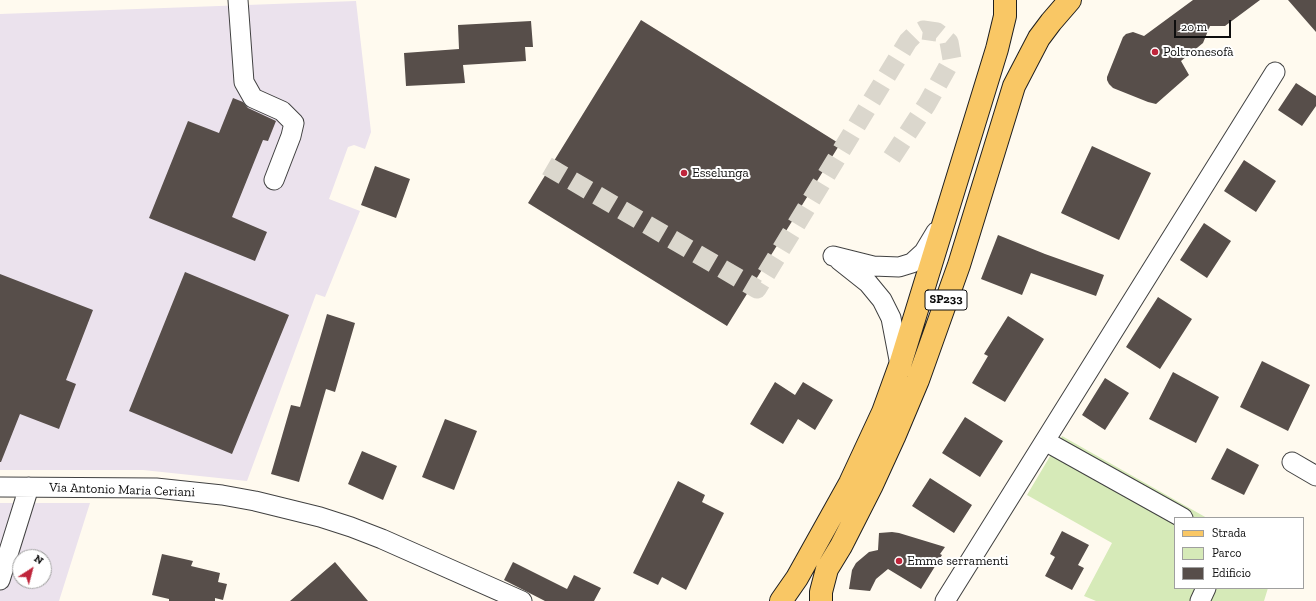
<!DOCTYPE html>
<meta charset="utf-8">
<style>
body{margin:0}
#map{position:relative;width:1316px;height:601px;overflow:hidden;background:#fffaef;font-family:"Zilla Slab",serif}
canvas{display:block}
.legend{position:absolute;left:1174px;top:517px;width:130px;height:72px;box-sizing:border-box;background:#fff;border:1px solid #9f9f9f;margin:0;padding:5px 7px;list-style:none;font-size:12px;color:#0e0e0e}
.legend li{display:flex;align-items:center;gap:8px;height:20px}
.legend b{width:20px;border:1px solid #9f9f9f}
.north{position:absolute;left:12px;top:549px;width:40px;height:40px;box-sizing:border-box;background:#fff;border:1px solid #9f9f9f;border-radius:50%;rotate:36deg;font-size:11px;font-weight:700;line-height:16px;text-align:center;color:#0e0e0e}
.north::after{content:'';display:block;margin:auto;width:14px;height:18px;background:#bf253b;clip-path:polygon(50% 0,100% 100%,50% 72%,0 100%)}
.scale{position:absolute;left:1174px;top:20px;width:57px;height:18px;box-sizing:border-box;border:2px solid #0e0e0e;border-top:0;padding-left:5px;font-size:12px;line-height:14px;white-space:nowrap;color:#0e0e0e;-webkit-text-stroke:3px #fff;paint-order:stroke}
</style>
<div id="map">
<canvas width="1316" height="601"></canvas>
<ul class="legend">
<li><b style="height:5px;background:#f9c765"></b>Strada</li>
<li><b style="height:11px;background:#d6eab8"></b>Parco</li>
<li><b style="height:11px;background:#574e4a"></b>Edificio</li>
</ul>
<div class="north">N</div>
<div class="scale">20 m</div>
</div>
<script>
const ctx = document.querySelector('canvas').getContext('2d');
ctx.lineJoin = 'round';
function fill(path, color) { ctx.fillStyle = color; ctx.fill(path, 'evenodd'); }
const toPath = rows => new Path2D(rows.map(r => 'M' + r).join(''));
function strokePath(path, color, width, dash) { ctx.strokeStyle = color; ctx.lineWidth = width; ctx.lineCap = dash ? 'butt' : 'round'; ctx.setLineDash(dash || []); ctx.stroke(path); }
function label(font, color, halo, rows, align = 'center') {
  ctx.font = font + ' "Zilla Slab",serif'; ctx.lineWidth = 4; ctx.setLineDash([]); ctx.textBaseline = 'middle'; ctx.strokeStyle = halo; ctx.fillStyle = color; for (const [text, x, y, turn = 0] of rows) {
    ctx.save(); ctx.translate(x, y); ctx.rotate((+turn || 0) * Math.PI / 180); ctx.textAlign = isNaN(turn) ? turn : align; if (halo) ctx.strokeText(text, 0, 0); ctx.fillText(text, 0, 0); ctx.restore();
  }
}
const industrial = toPath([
 [356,1,371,132,365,149,354,145,348,147,329,199,360,211,325,297,316,294,247,481,143,470,0,470,0,14],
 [0,503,90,503,59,601,0,601],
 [20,557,44,557,44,581,20,581]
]);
const green = toPath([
 [1062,436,1207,518,1175,518,1175,588,1268,588,1264,601,1096,601,1084,596,1112,543,1027,495]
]);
const building = toPath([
 [1193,0,1260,0,1225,26,1210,26,1203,43,1181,61,1189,75,1156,104,1148,102,1113,88,1109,84,1107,80,1107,77,1123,37,1126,34,1133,32,1144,36],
 [1288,0,1316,0,1316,32],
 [641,20,840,144,727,326,528,203],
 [531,21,533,47,525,47,526,61,463,65,465,83,406,86,404,53,459,49,458,25],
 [1296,83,1316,96,1316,106,1302,126,1278,110],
 [233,98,243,102,248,108,276,121,268,141,263,140,232,217,267,232,255,261,149,218,188,121,219,133],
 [1092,146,1151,173,1119,240,1061,213],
 [1244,160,1276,181,1256,212,1224,191],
 [375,166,410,179,396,218,361,205],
 [1204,223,1231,241,1207,278,1180,260],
 [998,235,1045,254,1104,275,1096,296,1031,273,1022,295,981,279],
 [185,272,289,315,232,454,129,411],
 [0,274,93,310,66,380,76,384,59,429,20,414,1,462,0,462],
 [1158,297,1192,319,1160,369,1126,347],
 [327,314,355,323,335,392,326,389,299,482,271,474,291,405,300,407],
 [1008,316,1044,339,1005,402,972,383,988,356,984,354],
 [1262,361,1310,385,1288,431,1240,407],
 [1173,372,1219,397,1196,443,1149,419],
 [1105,378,1129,393,1105,430,1082,415],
 [775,382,795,395,803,382,833,400,815,430,798,419,783,444,750,424],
 [965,417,1003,441,980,477,942,453],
 [445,419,477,431,454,490,422,477],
 [1227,448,1259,465,1244,495,1211,479],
 [362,451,397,466,383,500,348,484],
 [930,478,972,505,954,533,912,506],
 [678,481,705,495,702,502,724,513,686,590,662,577,658,585,633,573],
 [1062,531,1089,545,1078,565,1084,568,1072,590,1045,576,1055,557,1050,554],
 [892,532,899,533,945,547,940,554,942,555,921,589,888,569,876,579,870,591,849,589,852,570,856,563,869,552,878,550,879,533],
 [162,554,193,561,191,566,220,573,218,582,227,584,223,600,215,598,215,601,169,601,169,599,152,595],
 [335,562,368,601,290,601],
 [513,562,567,589,574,575,601,588,594,601,545,601,504,580]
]);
const minorTunnel = toPath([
 [547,166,757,289,908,41,914,35,923,30,937,32,949,42,952,59,927,104,890,160]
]);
const minor = toPath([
 [238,0,244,82,253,98,282,111,294,123,291,136,274,180],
 [833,256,873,266,899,267,912,263,924,252,936,232],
 [839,260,868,283,882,300,891,318,900,365],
 [1045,441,1183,518],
 [1292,462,1316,476],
 [0,487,156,488,222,495,255,501,320,517,351,527,382,539,522,601],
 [0,580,29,487],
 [945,601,1275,72],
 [1200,601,1206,588]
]);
const major = toPath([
 [781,601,797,578,850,483,883,412,900,365,997,49,1005,16,1005,0],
 [821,601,821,592,827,569,841,546,872,485,894,437,918,380,959,265,1014,86,1039,38,1051,22,1070,0]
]);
const markers = [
 [1155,52,4,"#bf253b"],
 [684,173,4,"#bf253b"],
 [899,561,4,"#bf253b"]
];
const shields = [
 [946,300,42]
];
const shieldNames = [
 ["SP233",946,300]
];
const poiNames = [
 ["Poltronesofà",1163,52],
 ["Esselunga",692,173],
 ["Emme serramenti",907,561]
];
const streetNames = [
 ["Via Antonio Maria Ceriani",122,490,2]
];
fill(industrial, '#ebe2ed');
fill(green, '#d6eab8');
fill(building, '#574e4a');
strokePath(minorTunnel, '#dbd7cd', 19, [19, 10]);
strokePath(minor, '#414141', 21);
strokePath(major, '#1f1f1f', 24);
strokePath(minor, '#fff', 19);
strokePath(major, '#f9c765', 22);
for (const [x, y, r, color] of markers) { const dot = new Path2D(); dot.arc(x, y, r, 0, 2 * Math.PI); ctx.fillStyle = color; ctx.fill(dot); strokePath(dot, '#fff', 1.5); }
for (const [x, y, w] of shields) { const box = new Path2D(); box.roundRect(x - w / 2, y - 10, w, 20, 3); ctx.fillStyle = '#fff'; ctx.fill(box); strokePath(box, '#0e0e0e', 1); }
label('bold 12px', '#0e0e0e', null, shieldNames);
label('13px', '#0e0e0e', '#fff', poiNames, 'left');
label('13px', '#0e0e0e', '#fff', streetNames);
</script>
